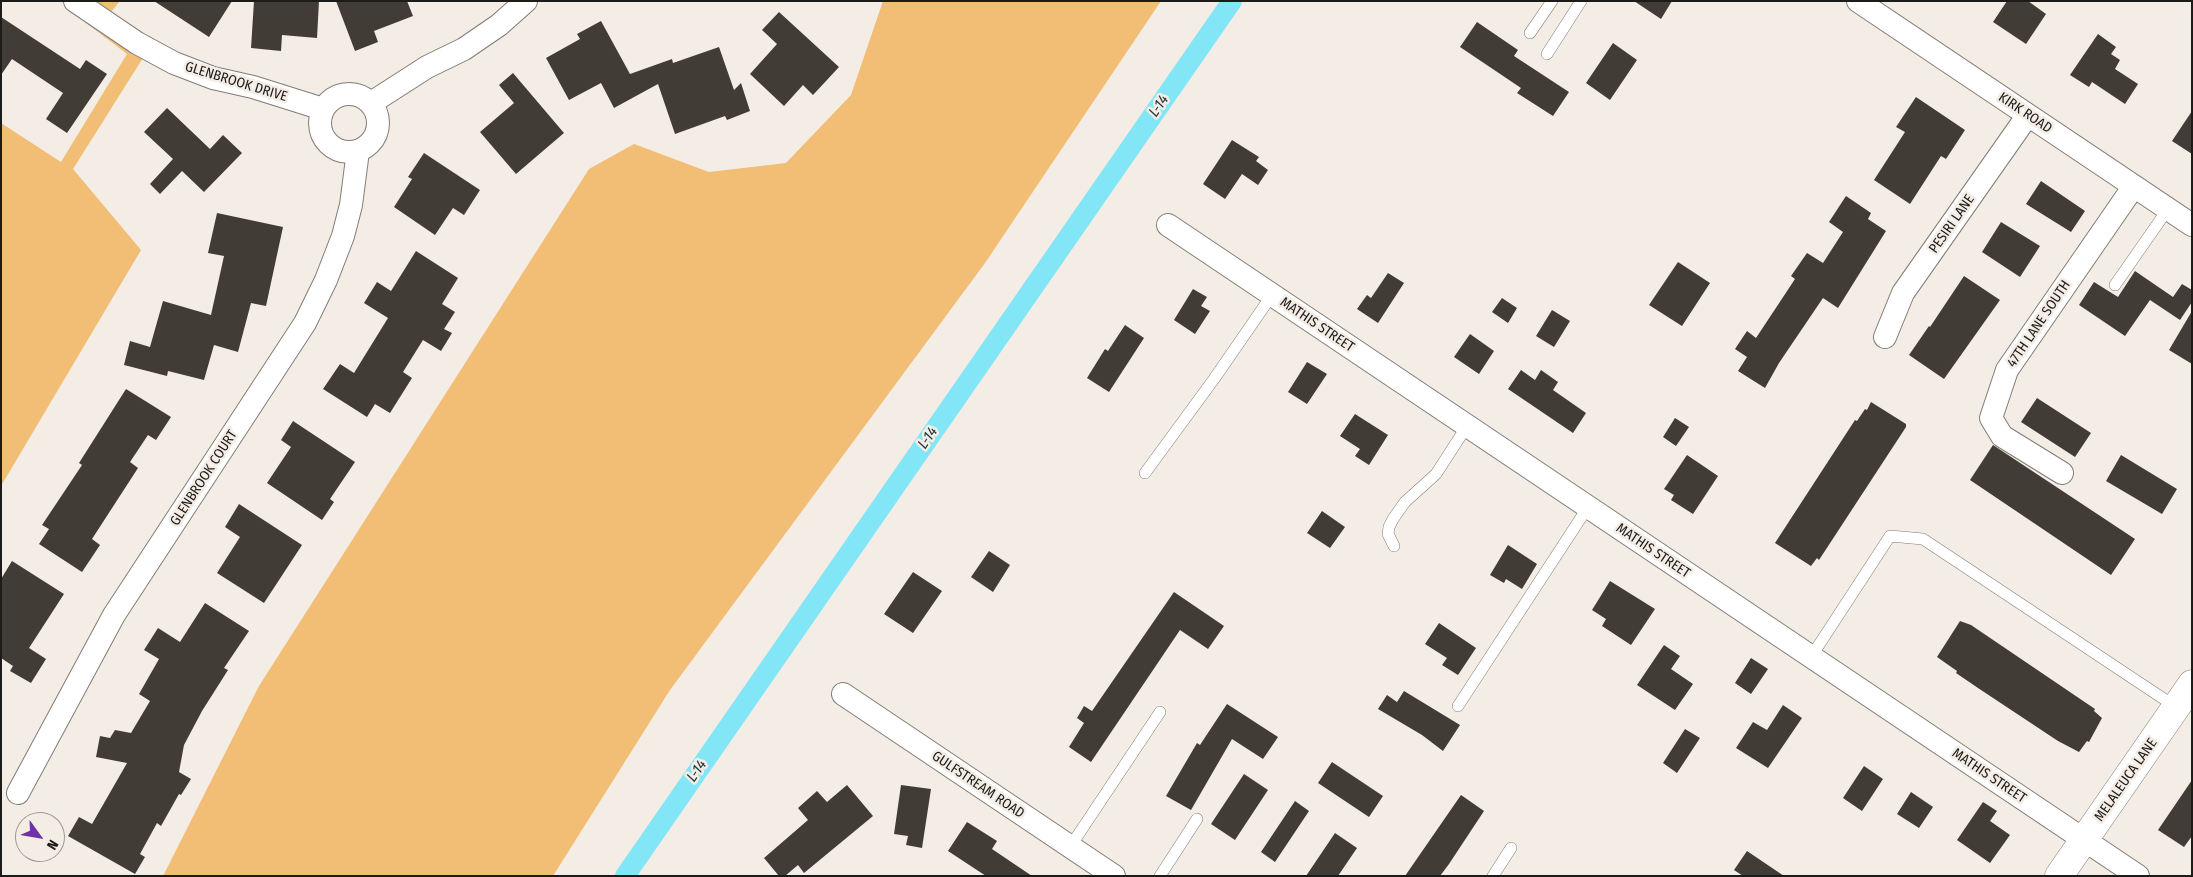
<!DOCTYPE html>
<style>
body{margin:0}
#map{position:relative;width:2193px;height:877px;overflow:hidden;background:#f3ede5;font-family:"Fira Sans Condensed",sans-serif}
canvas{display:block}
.frame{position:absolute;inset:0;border:2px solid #1d1b18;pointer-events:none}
.north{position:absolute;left:15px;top:812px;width:50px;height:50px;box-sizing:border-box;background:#f3ede5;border:1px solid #9d9993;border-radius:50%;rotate:122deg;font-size:14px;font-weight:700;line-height:20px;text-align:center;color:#1d1b18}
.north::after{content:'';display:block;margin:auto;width:18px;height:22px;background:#7031a6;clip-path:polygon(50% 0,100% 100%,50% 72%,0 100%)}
</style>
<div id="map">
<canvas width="2193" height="877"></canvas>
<div class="frame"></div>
<div class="north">N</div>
</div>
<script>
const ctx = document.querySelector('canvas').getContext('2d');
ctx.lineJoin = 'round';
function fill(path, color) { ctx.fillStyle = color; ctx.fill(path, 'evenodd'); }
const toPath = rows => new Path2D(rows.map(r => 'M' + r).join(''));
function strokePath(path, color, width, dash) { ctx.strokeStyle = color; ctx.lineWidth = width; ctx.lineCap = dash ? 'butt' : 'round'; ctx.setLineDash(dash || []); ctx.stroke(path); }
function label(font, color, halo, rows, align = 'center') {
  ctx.font = font + ' "Fira Sans Condensed",sans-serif'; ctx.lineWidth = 5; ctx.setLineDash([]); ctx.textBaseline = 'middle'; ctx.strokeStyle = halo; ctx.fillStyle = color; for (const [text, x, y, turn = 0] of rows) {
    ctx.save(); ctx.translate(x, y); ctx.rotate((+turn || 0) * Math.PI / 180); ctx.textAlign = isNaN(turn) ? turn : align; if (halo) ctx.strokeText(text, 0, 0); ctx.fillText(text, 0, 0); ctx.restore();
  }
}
const green = toPath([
 [100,1,120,1,111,12,153,42,73,169,141,250,1,486,1,123,61,162,127,54,85,22],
 [883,1,1161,1,985,263,670,690,553,876,163,876,259,686,589,169,634,144,709,172,786,163,851,95]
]);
const canal = toPath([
 [625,876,1232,1]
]);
const building = toPath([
 [154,1,232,1,209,37],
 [254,1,319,1,317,38,282,35,281,51,251,48],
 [336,1,407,1,413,16,374,31,378,42,355,51],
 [1634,1,1672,1,1661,19],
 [2007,1,2028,1,2046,14,2026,44,1993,22],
 [779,12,839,67,813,95,803,85,784,106,750,74,777,44,762,30],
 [1,17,80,69,86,60,107,74,67,133,46,119,63,93,12,59,1,75],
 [601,21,630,74,672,59,673,63,719,47,734,90,741,83,750,111,727,120,725,116,675,134,658,84,614,108,601,83,569,100,546,58,580,39,577,34],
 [1477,22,1518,50,1514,56,1569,92,1553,116,1517,93,1521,88,1460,47],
 [2098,34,2116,47,2111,54,2120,60,2115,69,2138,84,2125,104,2092,82,2089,87,2070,75],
 [1613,43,1637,60,1610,100,1586,83],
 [513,73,564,133,516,174,480,132,514,103,499,85],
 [1916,97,1965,130,1946,159,1941,156,1910,204,1874,180,1905,132,1896,127],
 [167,108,210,149,223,135,242,153,204,192,182,171,160,194,150,184,173,159,144,132],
 [2192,111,2192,154,2172,141],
 [1232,140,1259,157,1256,161,1268,170,1258,185,1242,174,1225,199,1203,184],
 [424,153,480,190,464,215,453,208,435,235,394,207,412,179,408,177],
 [2041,181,2085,211,2071,232,2026,204],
 [1846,196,1871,213,1868,219,1886,231,1838,308,1823,298,1779,363,1765,388,1738,371,1747,357,1735,349,1747,331,1756,338,1795,279,1791,276,1807,253,1823,263,1843,232,1829,222],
 [217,213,283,227,266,306,251,303,238,352,214,345,204,380,168,371,167,376,124,365,130,341,150,347,163,301,211,315,224,256,208,253],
 [2001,222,2040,246,2020,277,1982,252],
 [416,251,458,278,442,304,455,312,444,329,452,333,441,351,423,340,403,372,412,378,390,413,375,404,367,417,323,389,340,364,354,373,388,318,364,303,377,282,391,291],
 [1678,262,1710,283,1682,326,1649,305],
 [2135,271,2173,297,2182,284,2192,290,2192,302,2180,320,2150,300,2125,336,2079,305,2094,282,2118,297],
 [1388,273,1404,283,1378,323,1357,309,1367,295,1371,298],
 [1964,276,2000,300,1944,379,1909,355,1929,326,1930,327],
 [1193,289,1207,297,1201,306,1210,311,1195,334,1174,320],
 [1502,298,1517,308,1508,323,1492,312],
 [1552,310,1570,321,1554,347,1536,336],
 [2192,311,2192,364,2169,350],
 [1125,325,1144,338,1109,392,1087,378,1105,349,1108,351],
 [1470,334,1494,351,1479,374,1454,357],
 [1307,362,1327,374,1307,404,1288,392],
 [1521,370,1535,380,1541,370,1558,382,1553,390,1586,413,1573,433,1508,389],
 [126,389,171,417,156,440,148,435,130,462,138,468,92,539,100,545,82,572,39,544,49,529,42,525,82,465,79,463],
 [2037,398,2091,433,2075,457,2021,422],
 [1871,402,1906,424,1906,427,1819,560,1817,558,1811,566,1775,543,1855,420,1857,421,1865,409,1867,410],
 [1355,414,1388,435,1369,465,1355,456,1360,449,1340,436],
 [1675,418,1689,427,1676,446,1663,437],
 [293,421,355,462,330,499,334,502,322,520,267,483,291,447,281,440],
 [1993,445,2135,539,2111,575,1970,480],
 [1687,455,1718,476,1693,514,1671,500,1674,495,1664,489],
 [2121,455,2177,489,2162,514,2106,481],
 [239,504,302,545,264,603,217,573,240,537,225,527],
 [1322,511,1345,527,1330,548,1307,533],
 [1508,545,1537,564,1522,589,1506,579,1504,583,1490,575],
 [989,551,1010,565,993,592,971,577],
 [12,561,64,594,29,648,46,659,31,683,10,671,13,666,1,658,1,579],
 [913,572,942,591,913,633,884,614],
 [1610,581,1655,609,1631,645,1602,626,1606,619,1592,610],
 [1174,592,1224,626,1208,649,1180,630,1091,762,1069,747,1084,723,1077,718,1084,706,1092,711],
 [205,603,249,631,224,668,228,670,202,711,184,745,179,772,191,779,181,795,179,794,161,826,157,823,140,854,145,857,135,874,68,836,79,817,92,824,127,763,96,757,100,736,110,738,115,730,131,733,150,701,139,694,159,659,144,650,158,628,180,642],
 [1960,621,1971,625,2095,709,2094,711,2102,718,2089,742,2087,741,2079,752,2058,741,1978,688,1956,673,1957,671,1937,657],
 [1439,623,1476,648,1458,675,1442,665,1447,658,1425,644],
 [1664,645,1680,656,1671,669,1693,684,1675,710,1637,685],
 [1751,658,1768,669,1751,694,1735,683],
 [1404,691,1460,725,1443,751,1422,735,1378,709,1387,695,1397,702],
 [1227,704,1278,737,1263,759,1232,739,1191,810,1166,796,1197,743,1200,745],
 [1783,705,1802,718,1768,768,1736,748,1753,722,1767,730],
 [1685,729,1700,738,1677,773,1663,763],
 [1332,762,1383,796,1369,817,1318,783],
 [1864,766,1883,779,1862,811,1843,798],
 [1244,774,1268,790,1235,840,1211,824],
 [2192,780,2192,836,2184,847,2158,830],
 [847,785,873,816,804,873,798,865,785,876,779,876,764,858,808,820,798,808,817,791,827,802],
 [901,785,931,789,922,848,906,845,908,836,894,834],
 [1911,792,1933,807,1919,828,1897,814],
 [1461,795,1484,811,1449,864,1440,876,1405,876],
 [1295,801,1309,811,1275,862,1261,852],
 [1983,802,1997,811,1990,821,2010,835,1990,863,1957,840],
 [967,822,997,841,992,849,1032,876,986,876,948,851],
 [1335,833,1357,848,1338,876,1306,876],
 [1747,851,1784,876,1743,876,1734,870]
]);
const service = toPath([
 [1530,33,1552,1],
 [1547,54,1581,1],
 [2115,285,2168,209],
 [1145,473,1214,379,1272,295],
 [1394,546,1388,534,1389,527,1393,519,1405,502,1436,474,1467,426],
 [1811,657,1890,536,1923,539,2176,707],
 [1458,706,1588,507],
 [1070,847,1160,712],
 [1160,876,1197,819],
 [1493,876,1511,848]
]);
const minor = toPath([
 [75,1,137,43,174,63,213,78,253,87,323,109],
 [1858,1,2192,225],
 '320 123a29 29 0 1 1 58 0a29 29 0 1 1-58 0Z',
 [371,103,427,67,464,49,499,25,526,1],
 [1168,225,2138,876],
 [1885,337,1903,293,2028,115],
 [2062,473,2002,436,1991,418,2007,370,2134,186],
 [843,694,1114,876],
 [18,793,114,615,305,323,326,280,343,236,351,205,358,151]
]);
const tertiary = toPath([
 [2059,876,2192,684]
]);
const streetNames = [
 ["GLENBROOK DRIVE",236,82,17],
 ["KIRK ROAD",2025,113,34],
 ["PESIRI LANE",1952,224,-55],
 ["47TH LANE SOUTH",2039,324,-56],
 ["MATHIS STREET",1317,325,34],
 ["GLENBROOK COURT",204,478,-57],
 ["MATHIS STREET",1653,551,34],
 ["MATHIS STREET",1989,776,34],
 ["MELALEUCA LANE",2126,780,-55],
 ["GULFSTREAM ROAD",978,785,34]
];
const waterNames = [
 ["L-14",1159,106,-55],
 ["L-14",928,438,-55],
 ["L-14",697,771,-55]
];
fill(green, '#f2bd74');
strokePath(canal, '#82e6f7', 20);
fill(building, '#413c36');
strokePath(service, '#827c76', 12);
strokePath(minor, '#827c76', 24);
strokePath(tertiary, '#827c76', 29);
strokePath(service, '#fff', 11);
strokePath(minor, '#fff', 22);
strokePath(tertiary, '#fff', 28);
label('14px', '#1d1b18', '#f3ede5', streetNames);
label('italic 15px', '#22393d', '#f3ede5', waterNames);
</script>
